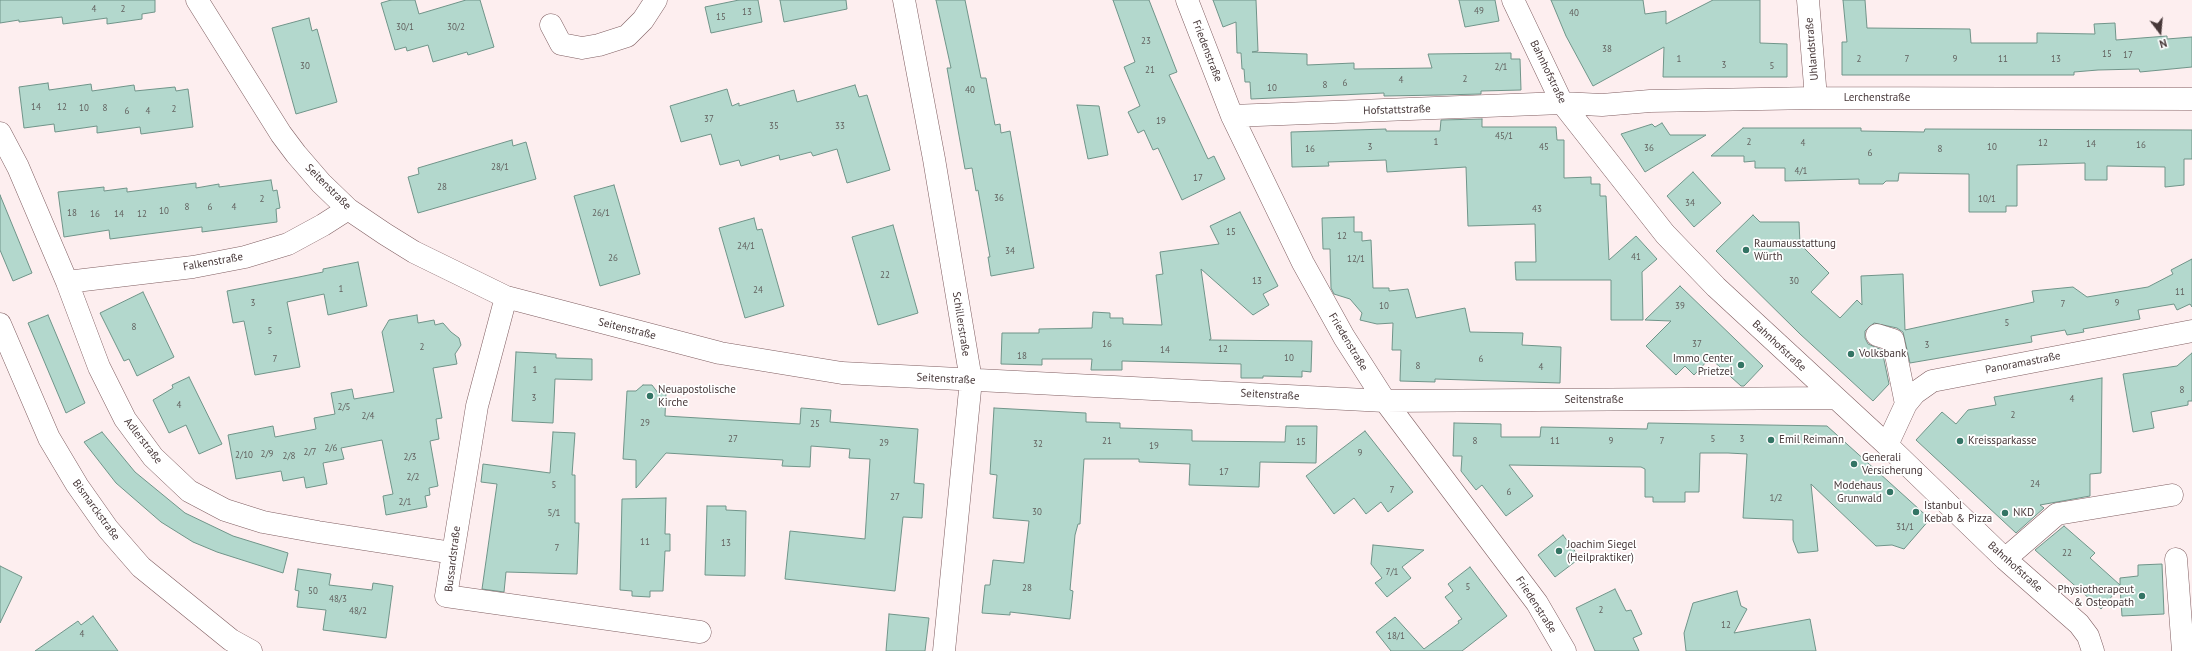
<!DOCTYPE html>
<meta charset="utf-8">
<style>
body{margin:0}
#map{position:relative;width:2192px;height:651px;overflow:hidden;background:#fdeeef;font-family:"PT Sans",sans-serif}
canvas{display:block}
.north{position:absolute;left:2140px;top:12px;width:40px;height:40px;-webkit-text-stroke:3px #fff;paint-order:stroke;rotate:164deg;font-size:11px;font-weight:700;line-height:16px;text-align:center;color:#473839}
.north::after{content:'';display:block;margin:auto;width:14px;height:18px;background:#473839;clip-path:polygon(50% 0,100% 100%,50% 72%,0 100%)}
</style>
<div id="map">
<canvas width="2192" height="651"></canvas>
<div class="north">N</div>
</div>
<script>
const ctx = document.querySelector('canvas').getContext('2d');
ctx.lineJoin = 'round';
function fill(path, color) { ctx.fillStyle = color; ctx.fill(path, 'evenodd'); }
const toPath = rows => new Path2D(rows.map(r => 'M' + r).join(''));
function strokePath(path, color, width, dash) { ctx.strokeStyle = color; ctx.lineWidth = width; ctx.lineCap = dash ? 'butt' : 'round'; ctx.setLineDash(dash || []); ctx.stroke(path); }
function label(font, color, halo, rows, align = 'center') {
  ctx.font = font + ' "PT Sans",sans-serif'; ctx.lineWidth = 3.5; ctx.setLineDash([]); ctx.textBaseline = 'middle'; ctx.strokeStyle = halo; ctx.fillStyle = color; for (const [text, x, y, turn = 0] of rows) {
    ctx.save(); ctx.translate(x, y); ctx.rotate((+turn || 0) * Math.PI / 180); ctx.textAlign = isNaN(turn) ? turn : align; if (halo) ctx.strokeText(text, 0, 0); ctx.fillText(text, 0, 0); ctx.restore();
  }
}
const building = toPath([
 [0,0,155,0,155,12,142,14,142,19,107,24,107,18,63,24,62,17,19,22,19,20,0,23,0,0],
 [391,0,415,0,419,14,466,0,480,0,494,47,468,55,467,52,433,62,428,45,407,51,406,47,395,50,381,3,391,0],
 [739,0,758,0,762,22,711,33,705,7,739,0],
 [780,0,846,0,847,9,784,22,780,0],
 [936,0,965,0,981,78,986,78,995,125,1000,124,1001,133,1010,131,1034,268,991,276,988,257,990,257,978,190,976,191,972,168,965,169,947,68,951,68,936,0],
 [1113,0,1149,0,1177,72,1169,75,1208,159,1214,156,1225,179,1182,200,1158,148,1153,150,1144,130,1138,133,1128,112,1140,106,1124,67,1135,62,1113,0],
 [1213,0,1256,0,1258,51,1252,52,1307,54,1307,65,1354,63,1354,69,1432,68,1428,54,1511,53,1511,59,1520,59,1521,90,1481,91,1481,94,1441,95,1384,96,1384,93,1251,99,1250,82,1245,82,1244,69,1242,69,1241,53,1237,53,1236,22,1223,27,1213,0],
 [1459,0,1495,0,1499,21,1465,27,1459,0],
 [1551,0,1643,0,1645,14,1666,11,1666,24,1713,0,1760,0,1760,43,1787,44,1787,77,1663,77,1664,47,1593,86,1566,36,1551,0],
 [1843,0,1865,0,1867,28,1970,29,1971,43,2037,43,2037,33,2095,34,2094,24,2115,23,2116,40,2167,36,2167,39,2192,37,2192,67,2140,72,2139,69,2098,70,2074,72,2074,75,1842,75,1842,42,1847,42,1843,0],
 [309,18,312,31,317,29,337,102,296,114,272,28,309,18],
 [48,83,49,90,91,84,92,91,134,85,135,91,175,87,176,91,188,89,193,127,141,134,140,127,97,133,97,126,55,132,54,124,24,128,19,87,48,83],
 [855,85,859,97,867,95,890,170,847,183,837,149,813,156,811,152,780,160,779,155,741,166,739,160,720,165,711,134,681,142,670,106,727,89,732,106,739,103,739,106,794,90,797,102,855,85],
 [1077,105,1099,106,1108,155,1088,159,1077,105],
 [1482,119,1482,127,1556,127,1557,140,1564,140,1564,178,1591,177,1591,184,1600,184,1600,196,1606,196,1609,260,1636,236,1657,259,1642,272,1643,320,1611,320,1611,280,1516,280,1515,262,1536,262,1535,224,1468,226,1466,167,1387,172,1386,160,1328,162,1329,166,1292,167,1291,132,1386,129,1386,131,1440,131,1441,120,1482,119],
 [1662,123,1670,135,1706,135,1645,172,1621,134,1652,124,1655,127,1662,123],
 [1743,128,1861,128,1861,131,1924,132,1925,129,2192,130,2192,159,2184,159,2184,185,2165,187,2165,167,2107,166,2107,180,2085,180,2085,163,2017,165,2017,206,2006,206,2006,212,1969,212,1969,174,1899,173,1898,181,1886,181,1883,184,1859,184,1859,179,1785,181,1785,168,1755,168,1755,161,1744,162,1744,156,1711,156,1743,128],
 [512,140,513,146,526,142,536,179,418,213,408,177,419,174,418,168,512,140],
 [1693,172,1721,203,1694,227,1667,196,1693,172],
 [271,180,273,191,277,190,280,208,276,209,277,222,202,232,202,227,110,239,109,230,64,237,58,192,104,187,104,191,127,188,127,192,196,183,196,188,219,184,219,187,271,180],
 [614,185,640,274,600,286,574,196,614,185],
 [0,195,32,273,13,281,0,250,0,195],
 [1240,212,1278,286,1263,294,1269,305,1253,315,1201,269,1211,339,1209,340,1312,341,1311,372,1302,371,1302,377,1263,376,1263,378,1241,378,1241,364,1122,361,1122,370,1091,370,1092,359,1042,359,1042,365,1001,364,1002,333,1039,333,1039,329,1092,328,1093,312,1110,313,1110,318,1123,318,1123,324,1162,325,1156,275,1163,274,1160,252,1219,244,1210,226,1240,212],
 [1753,215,1760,222,1799,222,1800,244,1829,273,1811,292,1840,318,1857,300,1862,305,1861,276,1903,274,1905,330,2034,302,2032,291,2073,287,2087,297,2148,287,2173,274,2171,270,2192,259,2192,307,2190,304,2177,310,2174,304,2138,310,2140,319,2083,329,2084,332,2067,335,2065,330,2031,336,2032,342,1910,363,1903,332,1897,328,1874,323,1865,331,1865,338,1868,344,1882,350,1889,384,1873,401,1800,334,1716,251,1753,215],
 [1354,217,1354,232,1362,232,1362,241,1371,240,1373,288,1389,288,1389,291,1408,289,1416,318,1465,308,1470,332,1523,333,1522,345,1561,347,1560,383,1435,379,1435,382,1400,381,1401,350,1392,350,1393,323,1377,324,1360,320,1362,313,1350,299,1334,294,1331,288,1330,249,1323,249,1322,218,1354,217],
 [754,218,757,230,762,229,784,306,745,318,719,228,754,218],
 [893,225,918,313,878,325,852,237,893,225],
 [358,262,367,306,328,315,324,294,287,302,300,367,255,375,244,321,233,323,227,291,299,277,323,272,323,269,358,262],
 [1680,286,1763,366,1744,386,1741,386,1710,358,1694,375,1685,366,1676,375,1646,346,1671,321,1645,320,1680,286],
 [143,292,174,357,137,376,129,359,124,361,100,313,143,292],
 [48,315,85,403,66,413,28,323,48,315],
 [417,315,418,323,434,320,435,325,443,323,451,332,459,338,461,345,455,354,457,364,433,368,442,418,436,419,439,439,430,441,438,486,429,488,430,495,425,496,427,507,386,515,383,496,393,494,382,440,341,448,344,459,323,463,327,484,306,488,304,477,283,481,281,471,236,479,228,435,273,426,275,437,316,429,314,418,335,414,331,393,352,389,354,399,394,392,382,332,389,320,417,315],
 [516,352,556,354,556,358,592,359,592,380,555,379,553,423,512,421,516,352],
 [2192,353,2192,401,2188,401,2188,405,2151,412,2154,428,2133,432,2123,374,2177,366,2192,353],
 [189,377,222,444,199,454,186,425,169,433,153,400,173,388,172,385,189,377],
 [2102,378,2101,473,2090,474,2090,496,2040,505,2044,508,2016,533,1916,440,1942,412,1956,424,1968,410,1996,405,1994,397,2102,378],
 [643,385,652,385,658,393,666,393,665,416,800,424,801,408,831,410,830,422,918,429,914,483,924,484,922,518,903,517,895,591,785,579,790,531,865,539,870,459,849,458,850,449,811,446,810,467,782,466,783,460,666,453,636,488,636,460,623,459,627,391,636,391,643,385],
 [994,408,1086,413,1086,422,1120,423,1120,428,1192,430,1192,441,1285,442,1286,426,1317,426,1316,463,1260,462,1259,487,1189,485,1190,464,1139,462,1139,459,1084,459,1080,524,1078,524,1075,535,1070,590,1073,591,1070,619,1010,612,1010,615,982,613,985,585,990,585,993,560,1024,563,1029,521,993,518,997,475,990,474,994,408],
 [1454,423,1501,424,1501,437,1540,437,1541,427,1647,429,1648,423,1827,426,1930,519,1904,549,1892,545,1876,546,1811,484,1818,551,1798,553,1793,540,1793,520,1743,518,1747,454,1728,453,1700,453,1699,492,1685,492,1685,502,1653,502,1653,497,1645,497,1645,469,1641,467,1509,465,1533,496,1506,516,1482,485,1476,490,1461,471,1462,456,1453,456,1454,423],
 [1365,431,1413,492,1388,512,1381,502,1366,514,1354,498,1334,514,1306,476,1365,431],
 [102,432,135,472,185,513,233,536,288,553,283,573,217,552,193,542,161,522,116,483,84,442,102,432],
 [553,432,575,433,572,475,575,475,575,523,579,523,577,574,506,572,504,592,482,589,497,484,481,482,483,464,550,473,553,432],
 [666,498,665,534,670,534,670,551,665,551,663,591,650,591,650,597,632,596,632,591,620,590,622,499,666,498],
 [707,506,726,506,726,510,746,511,745,576,705,575,707,506],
 [2064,526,2095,553,2090,558,2120,585,2120,578,2138,576,2138,565,2162,564,2164,614,2122,616,2120,587,2101,609,2035,550,2064,526],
 [1563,535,1580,558,1555,577,1538,555,1563,535],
 [1373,545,1424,550,1402,567,1411,578,1387,597,1375,583,1382,578,1371,564,1373,545],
 [0,566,22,577,0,623,0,566],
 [1470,567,1507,616,1462,651,1391,651,1376,632,1395,617,1424,649,1459,623,1458,621,1462,619,1445,597,1453,591,1448,584,1470,567],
 [298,569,331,574,329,585,372,590,373,583,393,586,386,638,323,630,326,610,297,607,299,591,295,590,298,569],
 [1615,589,1626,611,1631,610,1642,634,1633,638,1639,651,1595,651,1576,608,1615,589],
 [1737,591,1741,606,1747,609,1734,633,1810,619,1816,651,1686,651,1684,633,1693,603,1737,591],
 [889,614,929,618,925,651,886,651,889,614],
 [93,616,118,651,35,651,78,621,81,625,93,616]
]);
const minor = toPath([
 [197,0,281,134,296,154,321,183,348,209,385,234,414,252,506,297,720,353,842,373,1385,401,1835,398],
 [904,0,934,159,971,380,944,651],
 [1187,0,1232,116,1303,263,1344,337,1385,401,1537,603,1565,651],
 [1513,0,1562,103,1665,234,1716,287,1887,445,2005,559,2079,624,2088,636,2093,651],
 [1808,0,1816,98],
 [551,25,561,44,582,48,599,45,627,36,643,20,656,0],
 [1232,116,1562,103,1602,105,1650,101,1816,98,2192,99],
 [0,133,18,167,67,282,99,367,125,419,153,457,189,491,225,510,263,522,318,532,453,553],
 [67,282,193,267,245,257,288,244,323,225,348,209],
 [506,297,477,406,446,596,700,632],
 [0,324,49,438,77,485,108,529,141,567,231,640,251,651],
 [1877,335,1893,340,1906,404],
 [1887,445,1906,404,1915,393,1932,381,2192,331],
 [2005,559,2057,514,2172,495],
 [2176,559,2183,651]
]);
const markers = [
 [1746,250,4,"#337464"],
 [1851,354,4,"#337464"],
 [1741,365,4,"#337464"],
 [650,396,4,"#337464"],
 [1771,440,4,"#337464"],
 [1960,441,4,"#337464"],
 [1854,464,4,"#337464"],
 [1890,492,4,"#337464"],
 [1916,512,4,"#337464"],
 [2005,513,4,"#337464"],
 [1559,551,4,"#337464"],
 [2142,596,4,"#337464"]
];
const numberNames = [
 ["4",94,9],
 ["2",123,9],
 ["49",1479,11],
 ["13",747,12],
 ["40",1574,13],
 ["15",721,17],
 ["30/1",405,27],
 ["30/2",456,27],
 ["23",1146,41],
 ["38",1607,49],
 ["15",2107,54],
 ["17",2128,55],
 ["1",1679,59],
 ["2",1859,59],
 ["7",1907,59],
 ["9",1955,59],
 ["11",2003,59],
 ["13",2056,59],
 ["3",1724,65],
 ["30",305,66],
 ["5",1772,66],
 ["2/1",1501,67],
 ["21",1150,70],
 ["2",1465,79],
 ["4",1401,80],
 ["6",1345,83],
 ["8",1325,85],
 ["10",1272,88],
 ["40",970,90],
 ["14",36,107],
 ["12",62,107],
 ["10",84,108],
 ["8",105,108],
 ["2",174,109],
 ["6",127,111],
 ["4",148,111],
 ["37",709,119],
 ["19",1161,121],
 ["35",774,126],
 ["33",840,126],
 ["45/1",1504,136],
 ["1",1436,142],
 ["2",1749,142],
 ["4",1803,143],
 ["12",2043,143],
 ["14",2091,144],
 ["16",2141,145],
 ["3",1370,147],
 ["45",1544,147],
 ["10",1992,147],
 ["36",1649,148],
 ["16",1310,149],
 ["8",1940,149],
 ["6",1870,153],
 ["28/1",500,167],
 ["4/1",1801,171],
 ["17",1198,178],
 ["28",442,187],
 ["36",999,198],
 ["2",262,199],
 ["10/1",1987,199],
 ["34",1690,203],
 ["8",187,207],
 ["6",210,207],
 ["4",234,207],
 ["43",1537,209],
 ["10",164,211],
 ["18",72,213],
 ["26/1",601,213],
 ["16",95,214],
 ["14",119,214],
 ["12",142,214],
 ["15",1231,232],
 ["12",1342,236],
 ["24/1",746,246],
 ["34",1010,251],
 ["41",1636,257],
 ["26",613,258],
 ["12/1",1356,259],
 ["22",885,275],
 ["13",1257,281],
 ["30",1794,281],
 ["1",341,289],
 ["24",758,290],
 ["11",2180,292],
 ["3",253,303],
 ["9",2117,303],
 ["7",2063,304],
 ["10",1384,306],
 ["39",1680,306],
 ["5",2007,323],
 ["8",134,327],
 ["5",270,331],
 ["16",1107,344],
 ["37",1697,344],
 ["3",1927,345],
 ["2",422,347],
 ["12",1223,349],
 ["14",1165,350],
 ["18",1022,356],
 ["10",1289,358],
 ["7",275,359],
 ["6",1481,359],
 ["8",1418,366],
 ["4",1541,367],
 ["1",535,370],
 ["8",2182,390],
 ["3",534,398],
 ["4",2072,399],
 ["4",179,405],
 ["2/5",344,407],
 ["2",2013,415],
 ["2/4",368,416],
 ["29",645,423],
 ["25",815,424],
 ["27",733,439],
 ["5",1713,439],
 ["3",1742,439],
 ["21",1107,441],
 ["8",1475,441],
 ["11",1555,441],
 ["9",1611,441],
 ["7",1662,441],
 ["15",1301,442],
 ["29",884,443],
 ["32",1038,444],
 ["19",1154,446],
 ["2/6",331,448],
 ["2/7",310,452],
 ["9",1360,453],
 ["2/9",267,454],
 ["2/10",244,455],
 ["2/8",289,456],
 ["2/3",410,457],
 ["17",1224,472],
 ["2/2",413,477],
 ["24",2035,484],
 ["5",554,485],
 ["7",1392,490],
 ["6",1509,492],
 ["27",895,497],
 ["1/2",1776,498],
 ["2/1",405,502],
 ["30",1037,512],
 ["5/1",554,513],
 ["31/1",1905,527],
 ["11",645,542],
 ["13",726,543],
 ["7",557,548],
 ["22",2067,553],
 ["7/1",1392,572],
 ["5",1468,587],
 ["28",1027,588],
 ["50",313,591],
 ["48/3",338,599],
 ["2",1601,610],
 ["48/2",358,611],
 ["12",1726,625],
 ["4",82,634],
 ["18/1",1396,636]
];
const streetNames = [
 ["Uhlandstraße",1812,49,-95],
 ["Friedenstraße",1207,51,69],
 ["Bahnhofstraße",1548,72,64],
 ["Lerchenstraße",1877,98],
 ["Hofstattstraße",1397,110,-2],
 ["Seitenstraße",328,187,45],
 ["Falkenstraße",213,262,-10],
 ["Schillerstraße",961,324,81],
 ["Seitenstraße",627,329,14],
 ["Friedenstraße",1348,342,59],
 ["Bahnhofstraße",1779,346,43],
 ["Panoramastraße",2023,363,-11],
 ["Seitenstraße",946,379,3],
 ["Seitenstraße",1270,395,3],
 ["Seitenstraße",1594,400],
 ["Adlerstraße",143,441,52],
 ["Bismarckstraße",96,510,54],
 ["Bussardstraße",453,559,-83],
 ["Bahnhofstraße",2015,567,42],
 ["Friedenstraße",1536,605,57]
];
const poiNames = [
 ["Raumausstattung",1754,244],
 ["Würth",1754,257],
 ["Volksbank",1859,354],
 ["Immo Center",1733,359,"right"],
 ["Prietzel",1733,372,"right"],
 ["Neuapostolische",658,390],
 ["Kirche",658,403],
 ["Emil Reimann",1779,440],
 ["Kreissparkasse",1968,441],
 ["Generali",1862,458],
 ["Versicherung",1862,471],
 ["Modehaus",1882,486,"right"],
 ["Grunwald",1882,499,"right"],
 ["Istanbul",1924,506],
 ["Kebab & Pizza",1924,519],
 ["NKD",2013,513],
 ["Joachim Siegel",1567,545],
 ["(Heilpraktiker)",1567,558],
 ["Physiotherapeut",2134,590,"right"],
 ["& Osteopath",2134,603,"right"]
];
fill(building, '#b3d8cd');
strokePath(building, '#709489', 1);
strokePath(minor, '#805f62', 23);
strokePath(minor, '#fff', 22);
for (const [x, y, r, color] of markers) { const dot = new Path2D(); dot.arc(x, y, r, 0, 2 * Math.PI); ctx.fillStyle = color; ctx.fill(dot); strokePath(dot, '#fff', 1.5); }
label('9px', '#62605e', null, numberNames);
label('11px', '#473839', '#fff', streetNames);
label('11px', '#473839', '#fff', poiNames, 'left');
</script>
